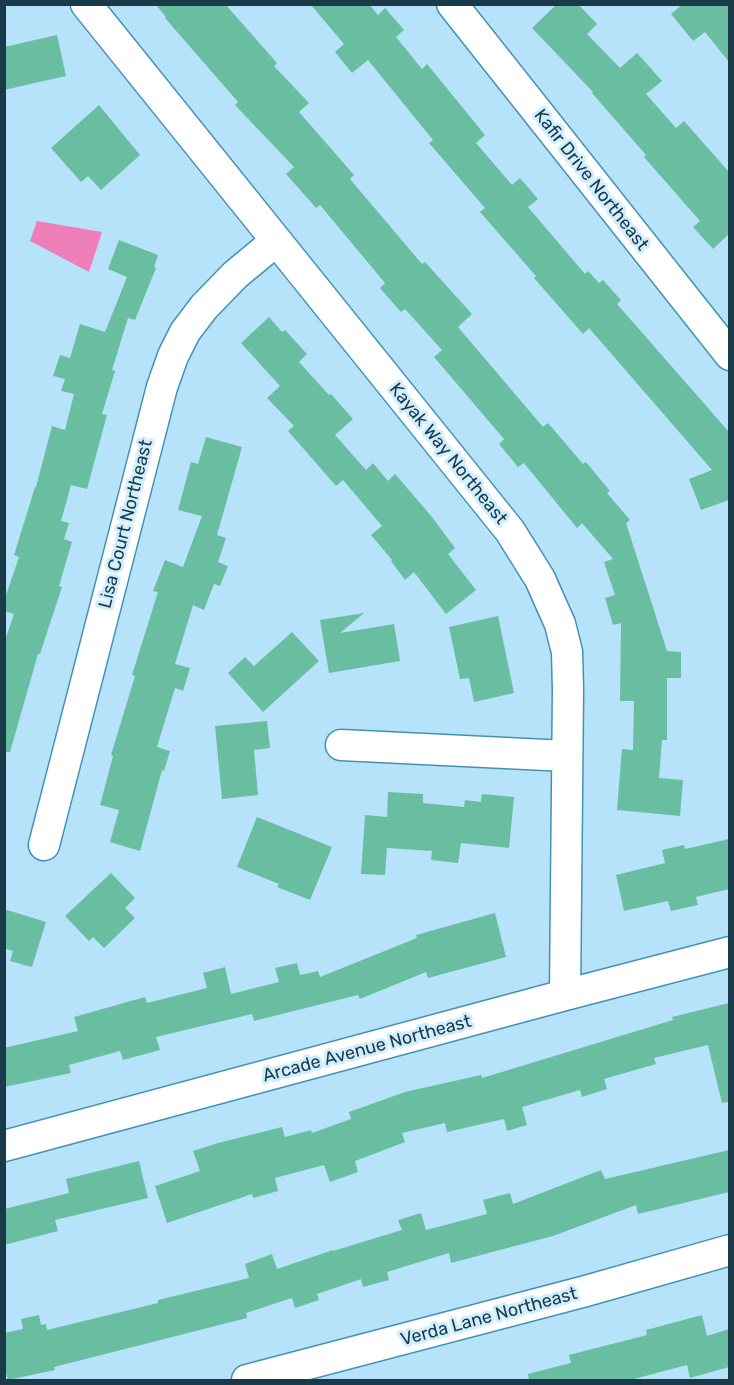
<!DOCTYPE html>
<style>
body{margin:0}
#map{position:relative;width:734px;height:1385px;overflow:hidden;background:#b6e3fa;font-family:Rubik,sans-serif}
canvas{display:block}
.frame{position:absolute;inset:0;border:6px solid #193a49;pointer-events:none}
</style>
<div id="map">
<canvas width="734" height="1385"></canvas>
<div class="frame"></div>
</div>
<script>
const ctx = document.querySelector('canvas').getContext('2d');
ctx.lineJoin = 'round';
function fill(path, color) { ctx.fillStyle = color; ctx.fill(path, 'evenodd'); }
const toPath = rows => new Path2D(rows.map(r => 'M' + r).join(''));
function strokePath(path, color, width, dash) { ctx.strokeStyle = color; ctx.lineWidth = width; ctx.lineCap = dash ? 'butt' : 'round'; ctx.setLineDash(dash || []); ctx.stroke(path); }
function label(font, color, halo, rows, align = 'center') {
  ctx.font = font + ' Rubik,sans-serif'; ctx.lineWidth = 6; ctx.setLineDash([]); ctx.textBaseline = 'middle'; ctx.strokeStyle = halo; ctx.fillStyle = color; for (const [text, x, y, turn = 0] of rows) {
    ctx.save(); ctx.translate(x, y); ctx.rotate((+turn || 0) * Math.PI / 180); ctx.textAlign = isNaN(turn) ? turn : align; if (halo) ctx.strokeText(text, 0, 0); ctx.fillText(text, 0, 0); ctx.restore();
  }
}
const water = toPath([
 [37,221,102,232,89,272,30,241]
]);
const building = toPath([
 [155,4,225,4,277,63,274,66,309,103,299,112,354,175,350,179,422,264,425,262,472,314,458,327,543,427,548,423,583,464,586,462,610,491,607,493,630,520,626,523,667,651,681,652,681,678,667,678,667,740,662,740,659,778,683,780,680,816,617,810,622,749,633,750,634,701,620,701,621,623,613,625,605,598,615,595,604,562,613,559,582,523,577,528,524,463,518,467,499,444,504,439,434,357,442,350,405,309,401,312,380,288,385,283,320,205,316,208,286,174,294,167,235,105,238,102,165,18,166,17],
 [310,4,369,4,378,15,385,8,404,30,396,37,422,69,427,64,485,135,476,143,512,185,520,178,538,199,528,207,585,274,588,271,599,283,603,280,621,300,617,304,729,432,729,500,701,510,689,479,712,470,589,328,583,334,534,278,536,276,480,212,485,208,429,143,433,140,368,60,352,73,335,52,344,44],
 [557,4,578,4,597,24,587,34,620,68,637,53,662,81,646,94,676,128,684,121,729,172,729,234,713,249,693,227,700,221,644,157,646,155,592,93,593,92,532,28],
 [683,4,729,4,729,62,705,32,693,41,671,14],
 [57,35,66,76,4,90,4,47],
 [99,105,140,155,101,190,88,176,81,182,51,148],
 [119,240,158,255,154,267,156,268,135,320,128,318,112,370,115,371,102,414,107,415,87,489,71,485,61,521,69,523,64,539,72,542,59,586,62,587,40,654,38,654,10,752,4,752,4,643,14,614,4,611,4,601,19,557,14,555,35,487,36,487,52,426,65,430,74,394,61,391,65,379,53,376,60,355,70,358,80,324,105,332,127,277,108,269],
 [269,317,282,332,285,330,307,354,299,362,329,395,331,394,353,419,335,435,366,470,373,463,388,481,395,474,432,517,455,548,448,554,476,590,446,614,414,572,405,580,391,561,392,560,371,535,382,526,343,480,336,486,288,431,294,426,267,398,280,386,241,343],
 [206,437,242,447,217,535,226,538,218,562,228,566,220,586,214,584,204,610,193,605,175,664,190,668,183,691,175,688,157,747,170,751,164,771,162,770,140,851,110,842,119,810,100,805,113,756,111,755,135,676,132,675,158,592,153,591,165,560,183,567,202,516,178,510,191,462,198,464],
 [364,613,340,633,394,624,400,661,329,673,320,620],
 [498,616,514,693,474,702,469,678,460,679,449,627],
 [292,632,319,661,263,712,228,673,245,657,254,666],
 [267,721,270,748,254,750,258,795,222,799,215,726],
 [388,792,423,794,423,803,464,807,465,800,481,802,482,794,514,797,509,848,461,843,458,863,431,860,432,851,387,848,385,875,361,874,365,815,387,817],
 [257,817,332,847,310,900,277,887,279,884,237,867],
 [729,839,729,889,696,897,698,905,671,911,668,901,624,911,616,875,665,863,662,850,684,845,685,849],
 [111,873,135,898,125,908,135,918,104,948,93,937,89,941,65,916],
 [4,909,46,922,32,967,10,961,13,951,4,948],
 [495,913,506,957,428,978,426,972,360,999,358,995,254,1021,252,1014,156,1037,160,1050,123,1060,120,1051,69,1065,71,1073,4,1087,4,1048,78,1031,74,1017,145,997,147,1003,207,988,203,973,225,967,231,994,279,982,275,968,297,963,300,975,318,971,320,977,417,938,416,935],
 [729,1003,729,1102,722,1103,708,1045,654,1058,656,1064,604,1079,607,1089,582,1097,580,1090,522,1107,527,1125,507,1131,504,1119,447,1132,445,1123,402,1133,405,1142,355,1161,358,1172,330,1182,324,1165,275,1178,278,1191,253,1198,252,1194,167,1223,155,1186,200,1171,193,1151,218,1143,282,1127,285,1137,311,1130,312,1133,351,1119,349,1112,405,1092,481,1075,482,1078,673,1020,672,1017],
 [729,1150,729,1192,638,1214,636,1205,553,1236,451,1263,449,1253,387,1272,389,1280,363,1287,361,1279,317,1294,319,1300,295,1308,292,1298,246,1313,247,1318,54,1367,55,1370,8,1380,4,1366,4,1333,23,1329,21,1319,39,1315,41,1325,46,1324,47,1330,158,1303,158,1300,249,1278,245,1264,272,1254,277,1269,333,1250,333,1251,402,1230,398,1220,421,1213,426,1230,487,1214,483,1200,510,1193,513,1204,601,1170,605,1179],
 [139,1161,148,1198,55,1220,58,1231,4,1245,4,1209,69,1193,66,1179],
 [702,1315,707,1336,729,1329,729,1367,690,1378,687,1365,630,1380,529,1380,528,1374,571,1363,569,1355,647,1335,646,1330]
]);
const minor = toPath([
 [86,4,510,531,540,579,560,624,567,652,568,689,565,995],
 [452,4,730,355],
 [341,745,567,756],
 [44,845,162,387,173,356,185,332,204,307,235,275,276,241],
 [4,1146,565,995,730,952],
 [247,1380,586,1291,730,1250]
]);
const streetNames = [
 ["Kafir Drive Northeast",591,180,52],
 ["Kayak Way Northeast",448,454,51],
 ["Lisa Court Northeast",126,524,-76],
 ["Arcade Avenue Northeast",367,1049,-15],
 ["Verda Lane Northeast",489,1317,-15]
];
fill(water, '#ee7eb7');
fill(building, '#69bea2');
strokePath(minor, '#4392b5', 33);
strokePath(minor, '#fff', 30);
label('18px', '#193a49', '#d0eefd', streetNames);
</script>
